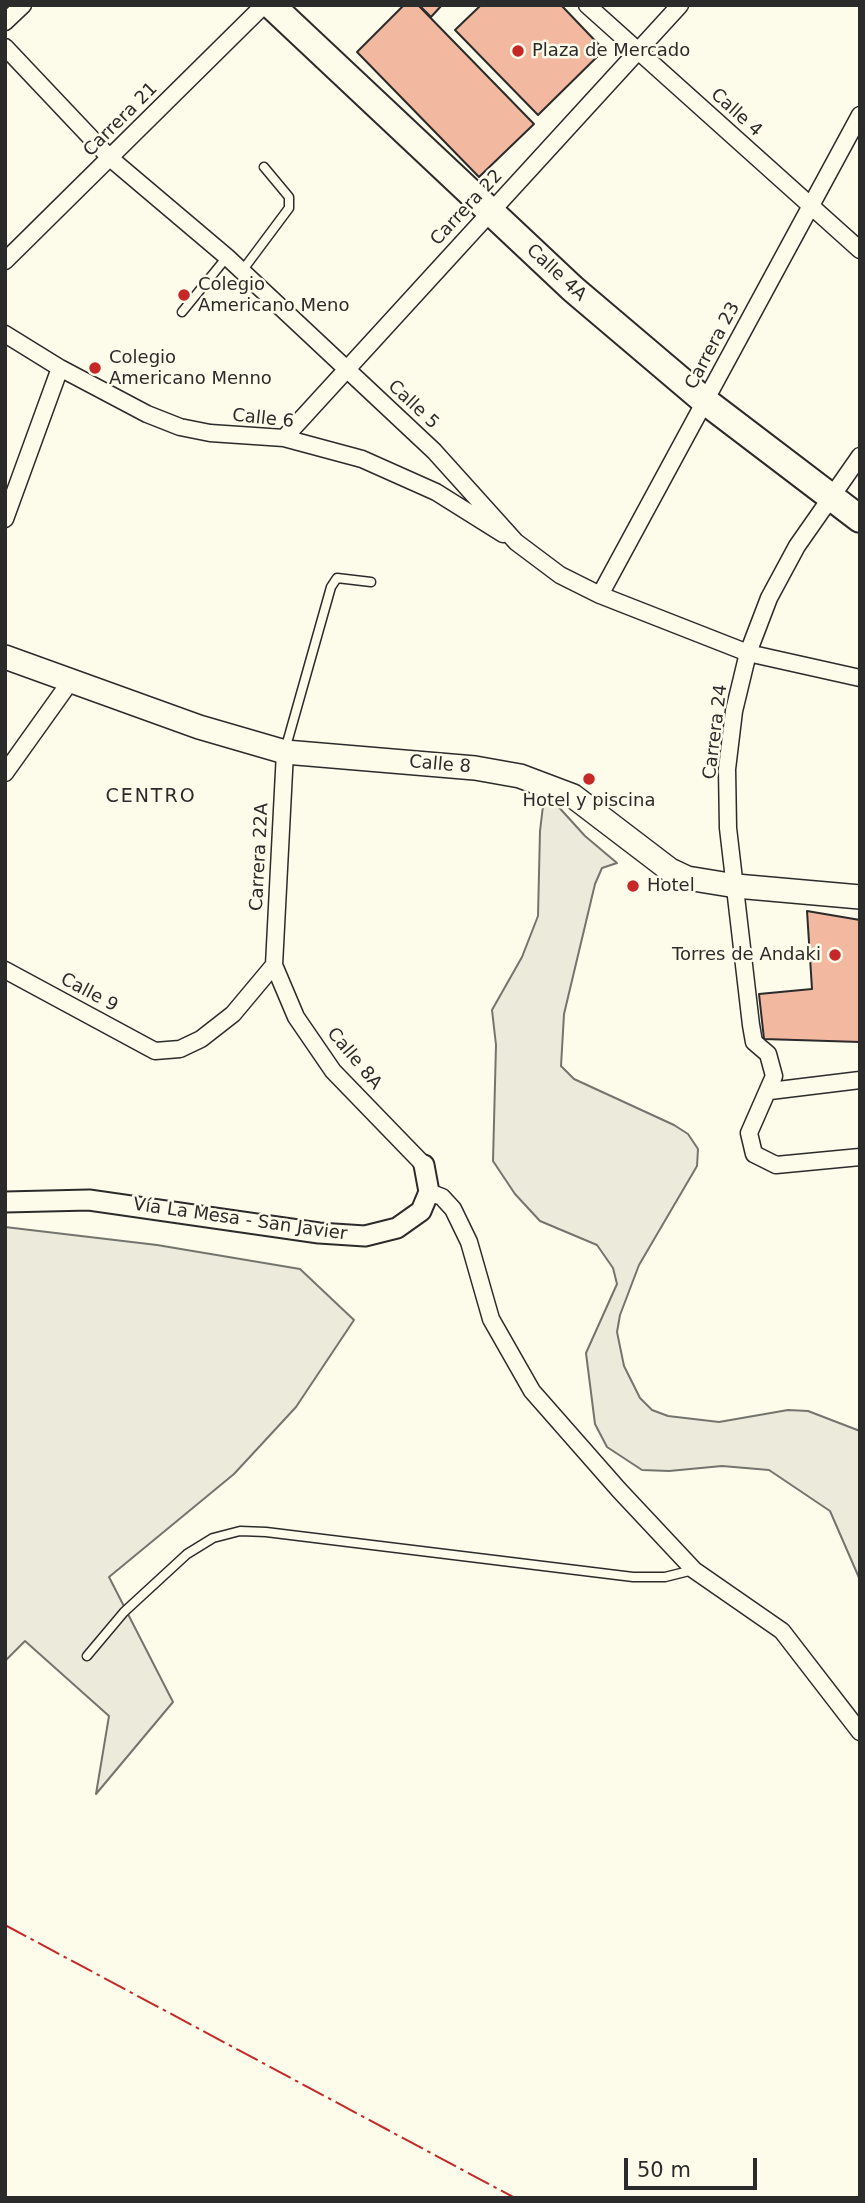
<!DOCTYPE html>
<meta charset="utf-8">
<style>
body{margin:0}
#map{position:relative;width:865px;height:2203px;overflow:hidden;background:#fdfbea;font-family:"DejaVu Sans",sans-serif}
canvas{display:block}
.frame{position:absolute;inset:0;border:7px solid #2b2b2b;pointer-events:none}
.scale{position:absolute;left:624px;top:2158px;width:133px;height:32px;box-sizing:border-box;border:4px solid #2b2b2b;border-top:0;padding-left:9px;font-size:21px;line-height:24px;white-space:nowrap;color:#2b2b2b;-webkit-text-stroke:5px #fdfbea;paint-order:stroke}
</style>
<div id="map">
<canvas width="865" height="2203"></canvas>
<div class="frame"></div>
<div class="scale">50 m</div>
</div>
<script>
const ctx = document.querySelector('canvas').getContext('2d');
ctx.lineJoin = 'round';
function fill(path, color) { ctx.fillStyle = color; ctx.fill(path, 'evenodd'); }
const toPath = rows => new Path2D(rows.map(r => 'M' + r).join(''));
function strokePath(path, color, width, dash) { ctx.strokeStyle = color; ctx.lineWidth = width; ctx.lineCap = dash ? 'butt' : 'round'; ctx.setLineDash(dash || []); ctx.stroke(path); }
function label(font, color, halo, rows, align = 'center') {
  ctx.font = font + ' "DejaVu Sans",sans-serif'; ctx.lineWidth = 5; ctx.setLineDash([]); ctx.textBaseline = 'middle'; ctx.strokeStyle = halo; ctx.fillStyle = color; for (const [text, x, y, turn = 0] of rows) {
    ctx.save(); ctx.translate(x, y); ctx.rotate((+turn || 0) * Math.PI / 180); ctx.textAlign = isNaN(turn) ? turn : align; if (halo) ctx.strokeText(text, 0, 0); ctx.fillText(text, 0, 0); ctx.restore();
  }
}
const green = toPath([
 [547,799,555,803,585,836,617,863,602,868,595,884,564,1014,561,1066,574,1079,674,1125,688,1134,698,1149,697,1166,639,1265,620,1315,617,1332,624,1366,640,1398,652,1410,668,1416,719,1422,788,1410,808,1411,860,1431,860,1580,830,1511,769,1470,722,1466,669,1471,642,1470,607,1447,595,1424,586,1353,617,1284,613,1268,597,1245,540,1221,515,1194,493,1161,496,1045,492,1010,522,957,538,916,540,831,543,806,547,799],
 [5,1227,157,1245,300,1269,354,1320,296,1407,234,1474,109,1577,173,1702,96,1794,109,1716,25,1641,5,1661,5,1227]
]);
const building = toPath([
 [404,5,418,5,534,124,479,177,357,52,404,5],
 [419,5,442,5,431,17,419,5],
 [481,5,561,5,604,50,538,115,455,30,481,5],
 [807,911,860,920,860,1042,764,1039,759,994,812,989,807,911]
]);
const service = toPath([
 [242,271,289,208,289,197,264,167],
 [182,312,227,257],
 [285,750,331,587,337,578,371,582],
 [87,1656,124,1612,187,1554,213,1538,240,1531,266,1532,633,1577,665,1577,693,1570]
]);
const minor = toPath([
 [587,5,860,250],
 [5,22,23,5],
 [5,47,110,158,227,257,434,451,516,542,560,575,600,595,748,653,860,678],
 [5,261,264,5],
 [5,334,60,368,147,414,180,427,210,433,284,438,362,459,436,492,503,534],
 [284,438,680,5],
 [860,456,797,546,769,598,748,653,734,711,727,769,728,828,751,1025,754,1042,768,1054,774,1076,749,1133,754,1154,776,1165,860,1157],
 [5,519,60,368],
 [600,595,860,115],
 [285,752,274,965,296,1017,333,1071,424,1165],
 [5,773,70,682],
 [5,970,155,1051,180,1049,201,1039,233,1014,274,965],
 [770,1091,860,1080],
 [429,1192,442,1197,453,1209,469,1242,491,1319,532,1391,619,1490,694,1570,782,1631,860,1732]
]);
const tertiary = toPath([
 [5,1202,89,1200,319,1233,365,1236,397,1228,421,1211,429,1192,424,1165]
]);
const secondary = toPath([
 [5,657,199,727,285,752,475,768,520,776,573,796,670,870,687,878,736,886,860,897]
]);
const primary = toPath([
 [271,5,573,289,705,401,860,519]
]);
const power = toPath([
 [5,1925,515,2198]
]);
const markers = [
 [518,51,7,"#c62828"],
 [184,295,7,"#c62828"],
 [95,368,7,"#c62828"],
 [589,779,7,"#c62828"],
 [633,886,7,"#c62828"],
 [835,955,7,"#c62828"]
];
const poiNames = [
 ["Plaza de Mercado",532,51],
 ["Colegio",198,285],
 ["Americano Meno",198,306],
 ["Colegio",109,358],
 ["Americano Menno",109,379],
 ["Hotel y piscina",589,801,"center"],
 ["Hotel",647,886],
 ["Torres de Andaki",821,955,"right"]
];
const streetNames = [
 ["Calle 4",736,113,42],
 ["Carrera 21",121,120,-45],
 ["Carrera 22",467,208,-47],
 ["Calle 4A",556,273,43],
 ["Carrera 23",713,346,-62],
 ["Calle 5",413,405,43],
 ["Calle 6",263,419,6],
 ["Carrera 24",716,732,-83],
 ["Calle 8",440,765,5],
 ["Carrera 22A",260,857,-87],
 ["Calle 9",89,993,28],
 ["Calle 8A",354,1059,50],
 ["Vía La Mesa - San Javier",240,1220,8]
];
const neighbourhoodNames = [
 ["CENTRO",151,797]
];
fill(green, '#ecebdb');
strokePath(green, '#74746e', 2);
fill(building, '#f2b8a0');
strokePath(building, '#2b2b2b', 2);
strokePath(service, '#2b2b2b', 11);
strokePath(minor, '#2b2b2b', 19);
strokePath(tertiary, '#2b2b2b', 23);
strokePath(secondary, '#2b2b2b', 26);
strokePath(primary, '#2b2b2b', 30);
strokePath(service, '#fdfbea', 8);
strokePath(minor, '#fdfbea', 16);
strokePath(tertiary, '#fdfbea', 19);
strokePath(secondary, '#fdfbea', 23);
strokePath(primary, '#fdfbea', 26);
strokePath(power, '#c62828', 2, [24, 5, 3.5, 5]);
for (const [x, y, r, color] of markers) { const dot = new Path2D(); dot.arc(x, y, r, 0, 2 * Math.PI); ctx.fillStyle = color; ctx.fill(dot); strokePath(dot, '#fdfbea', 2.5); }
label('18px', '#2b2b2b', '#fdfbea', poiNames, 'left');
label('18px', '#2b2b2b', '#fdfbea', streetNames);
ctx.letterSpacing = '2px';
label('19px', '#2b2b2b', '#fdfbea', neighbourhoodNames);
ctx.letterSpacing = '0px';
</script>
